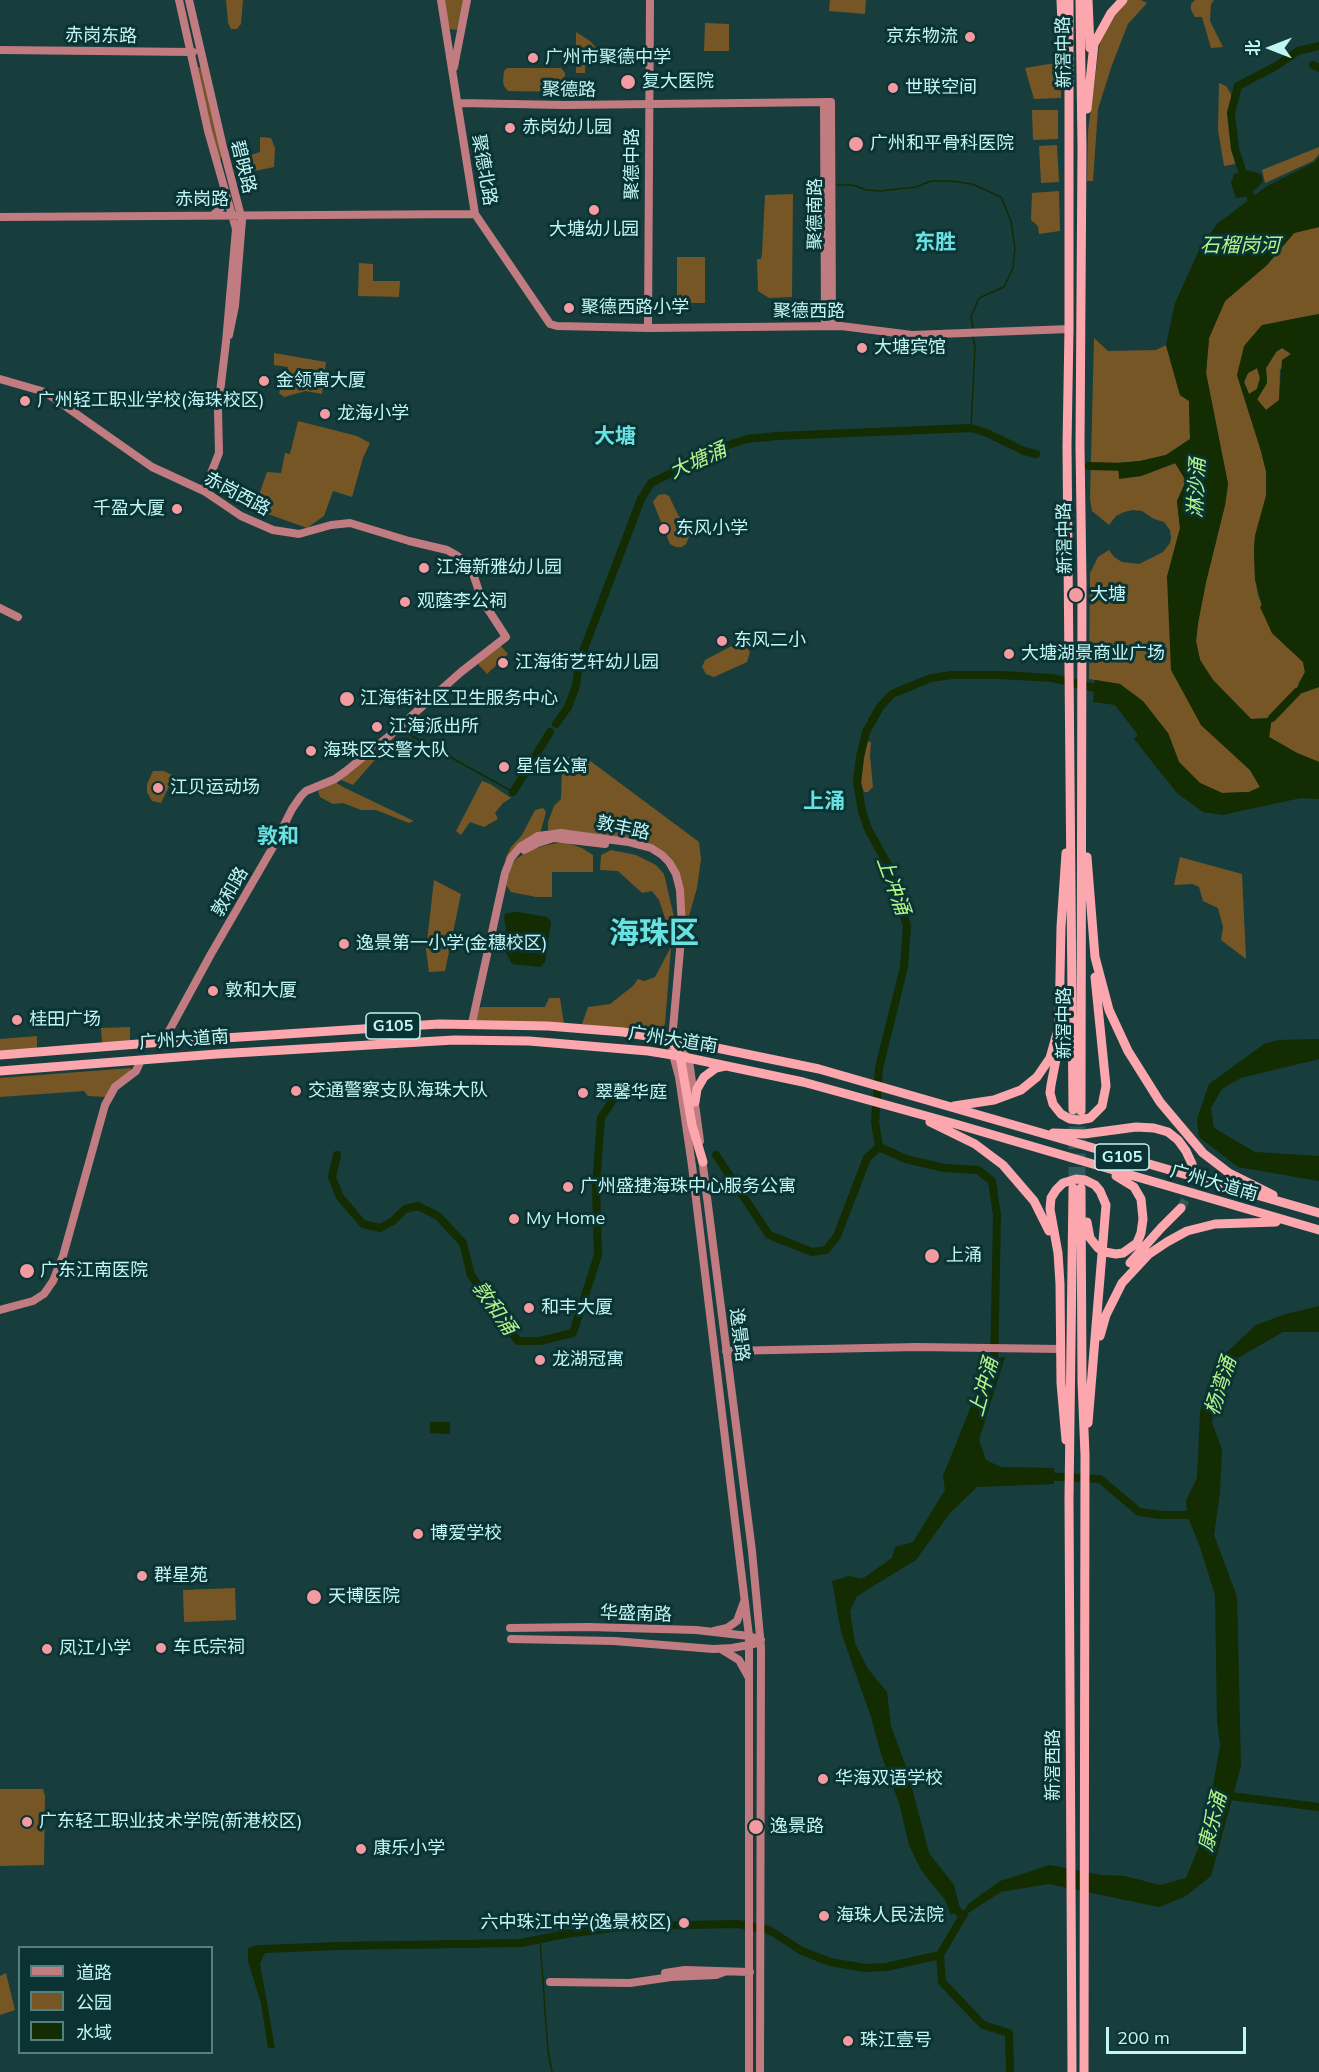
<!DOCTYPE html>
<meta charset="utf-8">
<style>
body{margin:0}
#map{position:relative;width:1319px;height:2072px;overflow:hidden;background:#173d3d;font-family:Mulish,"Noto Sans SC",sans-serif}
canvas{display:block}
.legend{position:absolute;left:18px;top:1946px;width:195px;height:108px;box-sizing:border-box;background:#0b3333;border:2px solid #538181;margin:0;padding:8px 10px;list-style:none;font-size:18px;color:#c0f6f5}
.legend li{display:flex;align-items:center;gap:12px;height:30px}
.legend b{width:30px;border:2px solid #538181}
.north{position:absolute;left:1241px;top:18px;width:60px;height:60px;-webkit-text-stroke:4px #0b3333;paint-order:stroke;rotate:270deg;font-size:16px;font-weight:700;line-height:24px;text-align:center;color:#c0f6f5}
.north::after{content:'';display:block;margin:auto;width:21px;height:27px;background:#c0f6f5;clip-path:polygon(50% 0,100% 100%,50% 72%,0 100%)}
.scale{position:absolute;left:1106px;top:2027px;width:140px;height:27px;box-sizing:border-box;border:3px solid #c0f6f5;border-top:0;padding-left:8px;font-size:18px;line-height:21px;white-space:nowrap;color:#c0f6f5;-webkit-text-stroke:4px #0b3333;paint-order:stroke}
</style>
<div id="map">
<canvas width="1319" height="2072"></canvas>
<ul class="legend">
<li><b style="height:8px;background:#c17c81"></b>道路</li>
<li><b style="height:16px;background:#775626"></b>公园</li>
<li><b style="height:16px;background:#132c01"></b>水域</li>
</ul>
<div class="north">北</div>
<div class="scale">200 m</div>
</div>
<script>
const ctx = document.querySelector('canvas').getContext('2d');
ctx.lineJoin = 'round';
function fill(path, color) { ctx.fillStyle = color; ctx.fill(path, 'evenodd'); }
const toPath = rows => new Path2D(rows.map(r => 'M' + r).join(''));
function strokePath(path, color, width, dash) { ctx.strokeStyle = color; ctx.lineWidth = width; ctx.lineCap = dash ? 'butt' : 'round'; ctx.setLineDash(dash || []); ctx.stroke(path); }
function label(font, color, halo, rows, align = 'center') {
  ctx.font = font + ' Mulish,"Noto Sans SC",sans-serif'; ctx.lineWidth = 6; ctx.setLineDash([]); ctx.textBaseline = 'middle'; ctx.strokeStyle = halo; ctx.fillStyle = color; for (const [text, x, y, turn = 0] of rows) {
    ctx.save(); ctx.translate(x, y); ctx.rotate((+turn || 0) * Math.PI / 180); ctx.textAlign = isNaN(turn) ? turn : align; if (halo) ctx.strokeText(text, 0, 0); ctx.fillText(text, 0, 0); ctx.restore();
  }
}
const green = toPath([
 [226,0,243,0,241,24,237,29,231,29,228,23],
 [443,0,466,0,460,27,456,30,449,29],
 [830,0,866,0,865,14,829,11],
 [1127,0,1141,0,1147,3,1128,24,1112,65,1098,109,1093,181,1087,181,1088,131,1099,48,1104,26],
 [1195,0,1214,0,1211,4,1210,21,1223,47,1211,48,1202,17,1195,17,1191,10,1191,4],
 [705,23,729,24,729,51,704,51],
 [576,32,590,41,600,52,586,52,585,73,576,73],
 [1061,62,1061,98,1034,99,1025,68],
 [203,67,221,156,221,159,216,154,195,68],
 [507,68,561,68,565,73,564,88,560,92,508,91,504,86,503,81,504,71],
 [1219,83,1226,86,1231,94,1230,123,1235,164,1224,166,1218,130],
 [1032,110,1058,110,1058,139,1033,140],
 [260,137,271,138,275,148,274,167,250,172,246,167,248,163,248,156,260,152],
 [1057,145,1059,182,1041,183,1039,146],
 [1319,147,1319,154,1313,161,1265,183,1262,170],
 [1059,191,1060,231,1039,234,1038,226,1031,220,1032,193],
 [793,194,792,297,769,298,758,291,757,259,761,259,762,254,765,195],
 [1319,227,1319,314,1278,322,1237,375,1261,451,1266,471,1266,496,1255,536,1254,550,1255,579,1258,595,1272,633,1303,662,1305,672,1298,684,1302,693,1319,687,1319,762,1297,753,1269,737,1271,718,1251,719,1213,680,1200,660,1196,641,1198,623,1206,582,1225,505,1228,484,1206,373,1209,338,1225,301,1267,265,1294,233],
 [677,257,705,257,705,303,677,303],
 [359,263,373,264,373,281,400,281,399,297,358,296],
 [1094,338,1108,351,1156,350,1166,345,1180,395,1189,401,1190,439,1166,455,1140,461,1119,463,1119,478,1141,476,1176,463,1186,481,1177,501,1180,528,1167,577,1201,725,1250,770,1260,787,1249,792,1222,793,1200,783,1179,762,1168,733,1120,684,1089,679,1090,573,1098,557,1109,550,1114,557,1122,562,1139,564,1163,552,1170,543,1171,538,1170,530,1164,522,1154,519,1142,511,1133,510,1124,512,1116,516,1109,525,1092,511,1090,499],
 [1282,348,1291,354,1280,370,1279,401,1266,410,1257,400,1267,383,1266,368,1276,352],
 [274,353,326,362,322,394,306,391,284,397,279,393,288,367,274,365],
 [1257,368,1260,378,1257,389,1249,394,1244,382,1248,373],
 [298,421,357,436,370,443,363,458,352,497,333,491,324,516,307,528,254,509,267,472,281,473,285,453,290,454],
 [665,494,669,496,689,537,686,544,682,547,676,547,670,544,653,502,658,495],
 [737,643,745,645,750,652,747,662,714,677,706,674,702,667,705,660],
 [499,644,508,654,487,674,478,664],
 [400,731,353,785,341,780,341,777,390,736],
 [866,741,871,742,870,756,873,787,868,792,864,792,861,783],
 [581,754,699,842,701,859,697,888,682,940,674,866,671,858,664,852,648,844,632,839,576,831,548,830,548,822,554,806,561,799,562,770,567,757],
 [153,771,164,771,174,776,161,803,152,801,147,792,147,784],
 [482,781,490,784,511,798,503,803,495,813,498,819,484,827,470,822,461,835,456,831],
 [335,782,345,788,414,821,409,823,376,810,361,810,343,803,333,804,320,797,318,791],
 [543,808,546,812,540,834,508,860,505,859,511,847,522,835,535,810],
 [564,842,582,848,593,855,593,872,552,872,552,897,536,897,511,892,506,885,510,870,516,859,530,850,547,845],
 [611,850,636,855,656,865,664,874,675,921,667,924,659,900,652,891,642,893,618,871,600,870,601,855],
 [1180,857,1242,874,1246,959,1221,940,1223,927,1218,908,1203,901,1199,887,1193,884,1174,885],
 [434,880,461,894,445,971,429,972,426,950],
 [671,947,665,1024,660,1033,582,1024,588,1007,610,1004,633,986,638,979,644,981,655,977],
 [549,998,560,998,564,1024,475,1021,479,1008,482,1007,545,1007],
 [130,1027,130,1043,102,1044,101,1028],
 [37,1036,37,1050,0,1053,0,1039],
 [131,1068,130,1073,105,1097,88,1096,84,1091,0,1097,0,1078],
 [235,1588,236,1620,184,1622,183,1590],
 [0,1789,43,1789,45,1796,44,1865,0,1866],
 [6,1973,15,2010,0,2015,0,1976]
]);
const water = toPath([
 [1319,157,1319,227,1294,233,1267,265,1225,301,1209,338,1206,373,1228,484,1225,505,1206,582,1198,623,1196,641,1200,660,1213,680,1251,719,1272,718,1269,737,1297,753,1319,762,1319,799,1301,798,1222,815,1203,812,1177,793,1134,739,1138,735,1115,705,1093,702,1095,680,1120,684,1143,701,1168,733,1179,762,1200,783,1222,793,1249,792,1260,787,1250,770,1201,725,1171,670,1167,577,1180,528,1177,501,1186,481,1175,463,1141,476,1119,479,1118,463,1140,461,1166,455,1190,439,1189,401,1180,395,1166,345,1175,303,1200,248,1217,224,1267,186,1315,162],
 [1246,170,1261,174,1263,181,1258,187,1244,197,1236,198,1231,183,1234,174],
 [1319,314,1319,687,1302,693,1297,692,1297,688,1305,672,1303,662,1272,633,1260,607,1262,605,1255,579,1254,550,1255,536,1266,496,1266,471,1261,451,1237,375,1244,346,1262,325],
 [1282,348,1291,354,1282,360,1279,400,1266,410,1257,399,1267,383,1266,368,1276,352],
 [1257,368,1260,378,1257,389,1249,394,1244,382,1248,373],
 [518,912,547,917,551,922,545,962,540,967,512,964,506,953,504,946,507,936,504,917,506,913],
 [1319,1039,1319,1059,1241,1078,1222,1089,1211,1108,1214,1128,1255,1152,1319,1156,1319,1181,1238,1167,1199,1137,1197,1119,1209,1084,1264,1044,1279,1040],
 [1319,1306,1319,1332,1283,1332,1236,1359,1224,1376,1213,1411,1212,1423,1222,1449,1220,1492,1214,1535,1237,1597,1241,1766,1211,1876,1186,1896,1159,1907,1049,1884,1001,1892,962,1917,968,1904,1000,1881,1050,1865,1101,1875,1125,1876,1160,1885,1186,1878,1205,1832,1220,1746,1217,1719,1215,1595,1200,1547,1187,1515,1186,1500,1197,1478,1200,1412,1215,1363,1256,1325,1286,1314],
 [1005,1357,979,1440,986,1460,1001,1467,1054,1468,1054,1484,977,1487,950,1513,916,1560,857,1596,850,1611,855,1643,868,1669,887,1692,891,1726,907,1769,929,1853,954,1885,960,1909,951,1915,945,1900,921,1870,909,1845,899,1803,881,1754,871,1717,841,1632,832,1581,849,1576,862,1579,892,1558,895,1547,913,1542,945,1490,943,1476,990,1359],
 [430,1422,450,1422,450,1434,430,1433],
 [257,1945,272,1947,264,1954,260,1964,275,2048,268,2048,261,2003,248,1961,248,1948]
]);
const stream = toPath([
 [837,185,853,185,866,190,880,191,916,187,931,181,951,181,972,184,1001,197,1011,221,1015,249,1013,268,1004,287,979,298,971,317,973,328],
 [971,428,975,348,973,337],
 [407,733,513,792],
 [540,1940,548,2051,552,2072]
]);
const river = toPath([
 [1313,65,1319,68],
 [1254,207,1235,149,1231,113,1238,86,1276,66,1298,51,1319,46],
 [1089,466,1127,467],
 [1272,718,1297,692],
 [556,724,568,707,576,686,579,662,641,499,651,483,725,446,747,439,777,436,971,428,987,433,1024,451,1036,454],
 [513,792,550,732],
 [337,1155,332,1177,340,1197,363,1224,380,1228,393,1221,405,1209,418,1206,438,1216,463,1243,471,1275,518,1341,540,1341,573,1333,598,1255,596,1186,601,1118,616,1095,623,1092,653,1087],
 [716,1155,769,1235,812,1252,826,1250,837,1236,867,1158,879,1147],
 [994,1367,997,1215,992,1181,978,1170,944,1168,906,1159,879,1147,875,1122,879,1068,904,967,907,926,888,865,868,829,862,811,857,782,860,757,866,732,880,707,892,694,931,678,952,675,1000,675,1052,678,1104,690],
 [1042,1476,1100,1479,1139,1512,1161,1515,1197,1515],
 [1222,1795,1319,1807],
 [952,1902,962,1917],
 [964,1914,940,1955,942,1982,983,2025,1009,2033,1010,2072],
 [261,1952,264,1949,338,1946,521,1943,565,1934,631,1926,738,1924,769,1930,802,1951,830,1962,865,1968,886,1967,940,1955]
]);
const highwayTunnel = toPath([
 [1073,1113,1073,1186],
 [1081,1113,1081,1186],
 [1181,1208,1190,1191,1192,1164]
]);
const secondary = toPath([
 [179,0,208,131,236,229,226,342,218,409,219,453,204,491],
 [189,0,223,147,242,220,235,306,229,335],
 [441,0,475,214,550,324,557,326,648,328,841,326,912,335,1069,329],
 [0,50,193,52],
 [454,67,467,0],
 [824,102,825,326],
 [458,103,566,105,831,102,832,326],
 [213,215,220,209,222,191],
 [0,217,475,214],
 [648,328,650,0],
 [0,379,45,392,152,467,204,491,241,516,273,530,299,534,331,525,350,523,409,541,447,550,456,555,465,562,472,571,482,600,506,637,461,672,389,736,346,771,335,779,306,791,301,796,292,809,273,847,211,954,163,1042],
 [0,608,18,617],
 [524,850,538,843,554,838,605,844],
 [472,1023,505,873,511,858,520,847,538,836,561,833,628,842,651,848,662,855,669,862,676,874,680,890,682,928,672,1040,689,1060,700,1141],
 [672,1051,679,1077,692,1166,749,1636,749,2072],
 [702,1158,752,1551,761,1647,760,2072],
 [0,1310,33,1301,44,1294,53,1281,63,1256,105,1105,115,1087,136,1071,141,1060],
 [726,1351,917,1347,1061,1349],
 [510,1628,588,1627,696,1630,749,1636,761,1640],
 [714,1631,727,1628,737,1621,744,1602],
 [511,1639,614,1641,713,1649,732,1648,754,1644],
 [721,1649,739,1660,749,1678],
 [665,1973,685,1970,750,1972],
 [550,1982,630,1983,671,1977,716,1975,724,1972]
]);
const highway = toPath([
 [1061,0,1064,73],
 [1069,0,1069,329,1067,446,1073,1110],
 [1080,0,1082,147,1080,446,1082,583,1081,1111],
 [1088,0,1090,48],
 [1087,109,1094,44,1111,13,1123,0],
 [1087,857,1095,957,1109,1010,1128,1051,1160,1102,1203,1153,1229,1173,1273,1195],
 [672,1040,681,1061,692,1125,703,1162],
 [1058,1049,1051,1085,1050,1093,1053,1104,1061,1114,1070,1119,1079,1120,1090,1118,1102,1106,1106,1086,1095,977],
 [0,1055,163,1042,439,1024,548,1026,623,1032,712,1047,819,1069,1319,1213],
 [0,1071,217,1054,454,1040,529,1041,648,1051,679,1056,803,1082,959,1125,1319,1230],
 [695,1102,697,1089,704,1077,716,1068,725,1066],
 [954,1106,994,1100,1021,1090,1037,1077,1050,1058,1059,1026,1061,927,1066,853],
 [930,1122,975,1144,1003,1165,1034,1201,1049,1231],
 [1053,1133,1084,1134,1136,1127,1154,1128,1168,1132,1178,1140,1186,1151,1192,1164],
 [1081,1188,1082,1381,1085,1455,1084,2072],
 [1087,1222,1090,1238,1098,1248,1105,1252,1116,1254,1123,1253,1137,1243,1141,1233,1143,1219,1141,1199,1134,1187,1116,1176],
 [1130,1263,1161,1228,1181,1208],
 [1100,1336,1106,1315,1122,1283,1149,1254,1167,1242,1187,1231,1215,1224,1276,1222],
 [1066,1440,1061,1383,1060,1284,1058,1253,1050,1209,1051,1198,1056,1190,1063,1183,1076,1179,1085,1180,1095,1185,1100,1191,1106,1205,1088,1423],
 [1072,2072,1069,1498,1073,1188]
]);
const markers = [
 [970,37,6,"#f49aa1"],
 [533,58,6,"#f49aa1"],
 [628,82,8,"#f49aa1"],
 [893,88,6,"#f49aa1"],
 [510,128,6,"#f49aa1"],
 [856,144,8,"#f49aa1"],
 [594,210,6,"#f49aa1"],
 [569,308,6,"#f49aa1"],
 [862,348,6,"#f49aa1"],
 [264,381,6,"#f49aa1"],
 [25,401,6,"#f49aa1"],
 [325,414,6,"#f49aa1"],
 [177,509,6,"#f49aa1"],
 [664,529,6,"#f49aa1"],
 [424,568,6,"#f49aa1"],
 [1076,595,8,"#f49aa1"],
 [405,602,6,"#f49aa1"],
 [722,641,6,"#f49aa1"],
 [1009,654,6,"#f49aa1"],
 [503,663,6,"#f49aa1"],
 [347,699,8,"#f49aa1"],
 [377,727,6,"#f49aa1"],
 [311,751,6,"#f49aa1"],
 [504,767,6,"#f49aa1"],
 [158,788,6,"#f49aa1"],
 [344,944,6,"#f49aa1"],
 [213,991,6,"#f49aa1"],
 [17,1020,6,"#f49aa1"],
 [296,1091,6,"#f49aa1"],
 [583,1093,6,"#f49aa1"],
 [568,1187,6,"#f49aa1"],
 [514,1219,6,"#f49aa1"],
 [932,1256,8,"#f49aa1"],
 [27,1271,8,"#f49aa1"],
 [529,1308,6,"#f49aa1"],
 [540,1360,6,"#f49aa1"],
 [418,1534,6,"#f49aa1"],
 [142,1576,6,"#f49aa1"],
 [314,1597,8,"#f49aa1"],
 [161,1648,6,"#f49aa1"],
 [47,1649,6,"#f49aa1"],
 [823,1779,6,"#f49aa1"],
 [27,1822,6,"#f49aa1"],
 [756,1827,8,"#f49aa1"],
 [361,1849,6,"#f49aa1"],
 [824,1916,6,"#f49aa1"],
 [684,1923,6,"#f49aa1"],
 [848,2041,6,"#f49aa1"]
];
const shields = [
 [393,1026,54],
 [1122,1157,54]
];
const shieldNames = [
 ["G105",393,1026],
 ["G105",1122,1157]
];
const streetNames = [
 ["赤岗东路",101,36,1],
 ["新滘中路",1064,52,-91],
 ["聚德路",569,90,1],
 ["聚德中路",633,164,-90],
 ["碧映路",243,167,76],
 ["聚德北路",484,170,80],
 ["赤岗路",202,200],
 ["聚德南路",816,214,-90],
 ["聚德西路",809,312],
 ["赤岗西路",237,494,28],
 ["新滘中路",1065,538,-91],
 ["敦丰路",623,828,12],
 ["敦和路",230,892,-60],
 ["新滘中路",1065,1023,-90],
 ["广州大道南",184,1040,-4],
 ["广州大道南",673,1040,9],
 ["广州大道南",1214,1183,16],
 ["逸景路",739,1335,83],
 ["华盛南路",636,1614,2],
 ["新滘西路",1054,1765,-90]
];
const poiNames = [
 ["京东物流",958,37,"right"],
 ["广州市聚德中学",545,58],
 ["复大医院",642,82],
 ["世联空间",905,88],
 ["赤岗幼儿园",522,128],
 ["广州和平骨科医院",870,144],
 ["大塘幼儿园",594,230,"center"],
 ["聚德西路小学",581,308],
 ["大塘宾馆",874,348],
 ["金领寓大厦",276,381],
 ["广州轻工职业学校(海珠校区)",37,401],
 ["龙海小学",337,414],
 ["千盈大厦",165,509,"right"],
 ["东风小学",676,529],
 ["江海新雅幼儿园",436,568],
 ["大塘",1090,595],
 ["观蔭李公祠",417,602],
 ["东风二小",734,641],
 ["大塘湖景商业广场",1021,654],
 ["江海街艺轩幼儿园",515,663],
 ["江海街社区卫生服务中心",360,699],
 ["江海派出所",389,727],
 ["海珠区交警大队",323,751],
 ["星信公寓",516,767],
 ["江贝运动场",170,788],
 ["逸景第一小学(金穗校区)",356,944],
 ["敦和大厦",225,991],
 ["桂田广场",29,1020],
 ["交通警察支队海珠大队",308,1091],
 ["翠馨华庭",595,1093],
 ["广州盛捷海珠中心服务公寓",580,1187],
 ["My Home",526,1219],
 ["上涌",946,1256],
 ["广东江南医院",40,1271],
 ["和丰大厦",541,1308],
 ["龙湖冠寓",552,1360],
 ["博爱学校",430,1534],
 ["群星苑",154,1576],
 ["天博医院",328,1597],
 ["车氏宗祠",173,1648],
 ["凤江小学",59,1649],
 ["华海双语学校",835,1779],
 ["广东轻工职业技术学院(新港校区)",39,1822],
 ["逸景路",770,1827],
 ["康乐小学",373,1849],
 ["海珠人民法院",836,1916],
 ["六中珠江中学(逸景校区)",672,1923,"right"],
 ["珠江壹号",860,2041]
];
const waterNames = [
 ["石榴岗河",1240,246],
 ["大塘涌",698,461,-24],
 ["淋沙涌",1197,488,-87],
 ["上冲涌",893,886,70],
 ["敦和涌",494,1308,55],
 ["杨湾涌",1221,1386,-72],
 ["上冲涌",984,1387,-75],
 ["康乐涌",1213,1822,-76]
];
const quarterNames = [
 ["东胜",935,243],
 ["大塘",615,437],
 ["上涌",824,802],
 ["敦和",278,837]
];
const townNames = [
 ["海珠区",654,934]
];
fill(green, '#775626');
fill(water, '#132c01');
strokePath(stream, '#132c01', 1.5);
strokePath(river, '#132c01', 8);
strokePath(highwayTunnel, '#305959', 9, [9, 4.5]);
strokePath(secondary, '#c17c81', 8);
strokePath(highway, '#fca7ad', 9);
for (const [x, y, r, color] of markers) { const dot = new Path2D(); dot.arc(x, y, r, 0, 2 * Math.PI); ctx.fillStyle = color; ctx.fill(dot); strokePath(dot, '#0b3333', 2); }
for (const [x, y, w] of shields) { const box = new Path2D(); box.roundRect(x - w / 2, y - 13, w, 26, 4.5); ctx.fillStyle = '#0b3333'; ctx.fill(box); strokePath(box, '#c0f6f5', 1.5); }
label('bold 16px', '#c0f6f5', null, shieldNames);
label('18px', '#c0f6f5', '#0b3333', streetNames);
label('18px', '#c0f6f5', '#0b3333', poiNames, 'left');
label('italic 20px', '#b1f589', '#0b3333', waterNames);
label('bold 21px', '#68e1e0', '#0b3333', quarterNames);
label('bold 30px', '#68e1e0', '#0b3333', townNames);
</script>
